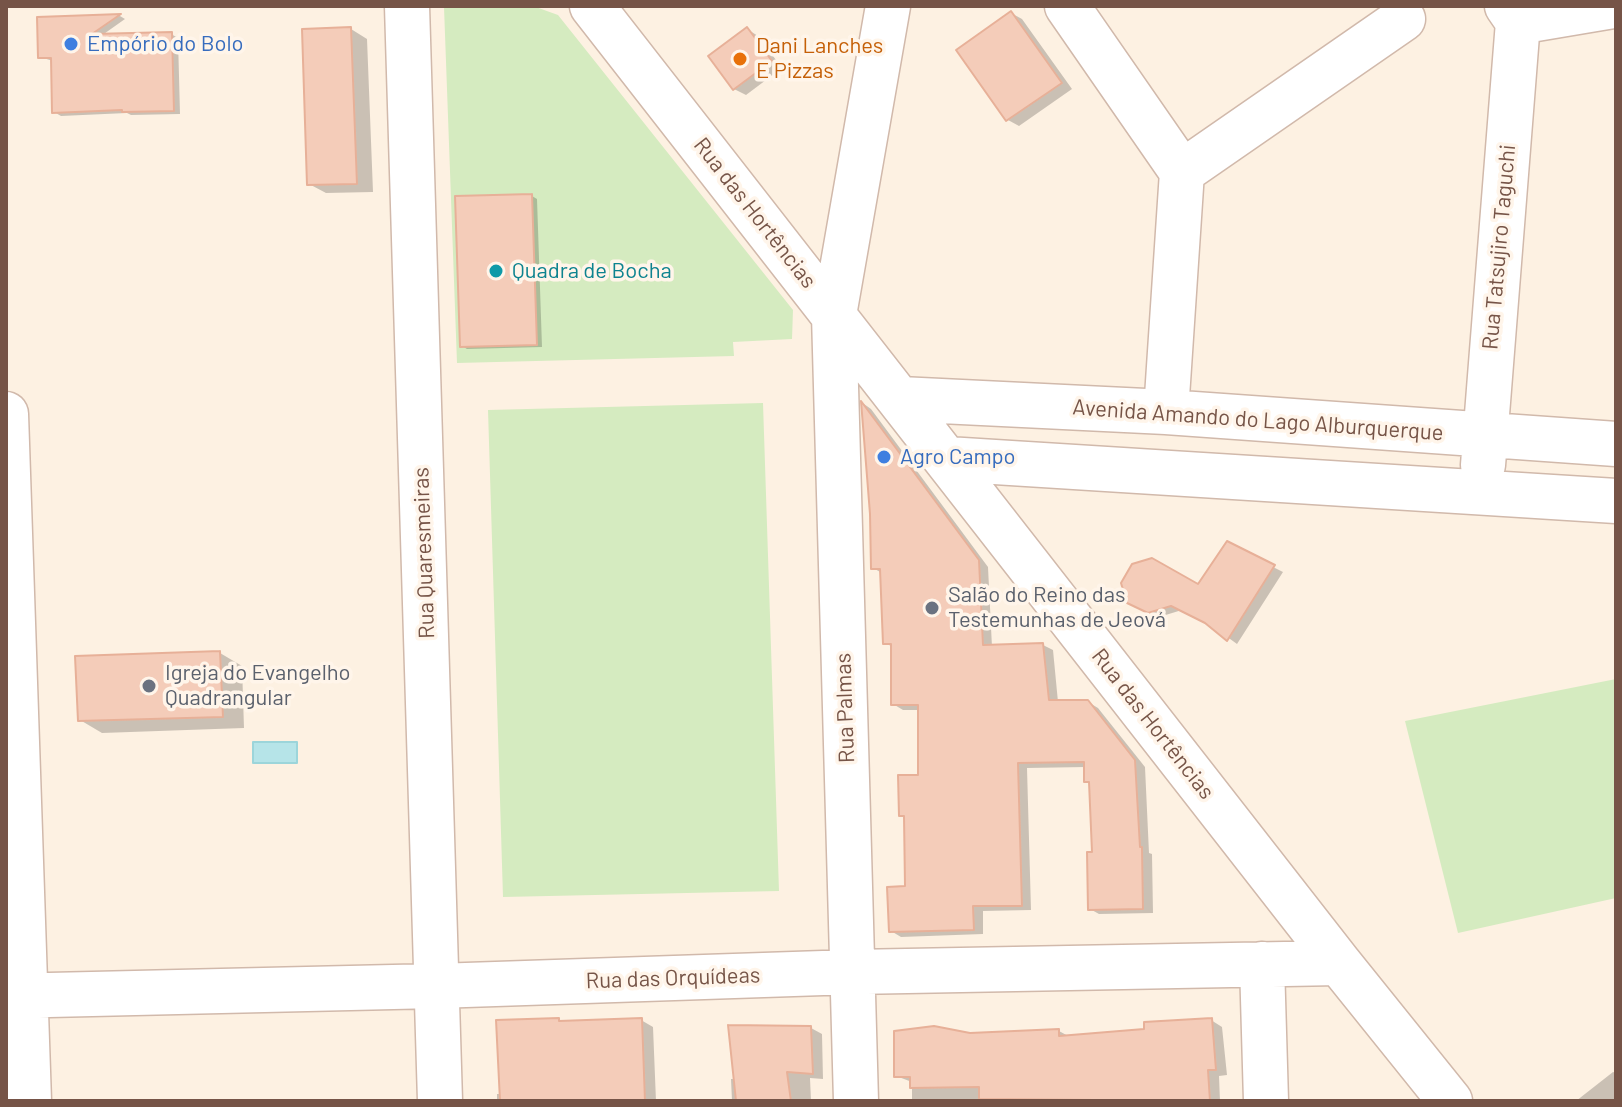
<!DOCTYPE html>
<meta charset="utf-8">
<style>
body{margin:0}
#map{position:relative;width:1622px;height:1107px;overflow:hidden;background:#fdf1e2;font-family:Barlow,sans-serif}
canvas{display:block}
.frame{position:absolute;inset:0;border:8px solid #765447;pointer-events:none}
</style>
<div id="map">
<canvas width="1622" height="1107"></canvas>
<div class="frame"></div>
</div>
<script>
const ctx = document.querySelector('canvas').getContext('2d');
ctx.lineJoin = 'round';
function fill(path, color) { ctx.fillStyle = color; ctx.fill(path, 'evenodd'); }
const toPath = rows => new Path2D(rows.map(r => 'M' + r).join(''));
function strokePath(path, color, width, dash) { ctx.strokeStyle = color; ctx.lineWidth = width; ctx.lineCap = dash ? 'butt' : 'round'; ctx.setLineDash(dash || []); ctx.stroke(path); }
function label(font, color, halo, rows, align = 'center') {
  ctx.font = font + ' Barlow,sans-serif'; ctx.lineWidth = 7; ctx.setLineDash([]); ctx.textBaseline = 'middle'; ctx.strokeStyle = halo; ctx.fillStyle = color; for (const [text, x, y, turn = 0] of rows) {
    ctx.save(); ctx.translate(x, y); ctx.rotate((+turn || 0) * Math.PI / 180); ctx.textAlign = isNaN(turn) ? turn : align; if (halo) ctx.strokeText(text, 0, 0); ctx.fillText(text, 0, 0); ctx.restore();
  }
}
const green = toPath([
 [533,6,558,15,793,310,792,339,733,342,734,356,457,363,444,7],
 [763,403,779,891,503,897,488,410],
 [1616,679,1616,898,1458,933,1405,721]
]);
const water = toPath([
 [253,742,297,742,297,763,253,763,253,742]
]);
const shadow = toPath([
 [1011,13,1022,19,1072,89,1019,126,1008,120,958,50],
 [120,16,125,19,101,36,171,34,178,38,180,114,131,115,127,113,61,116,54,112,53,61,40,57,39,19],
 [351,29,367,39,373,192,326,193,309,184],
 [747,29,758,36,782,68,746,95,734,89],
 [532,196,537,199,542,347,467,349,462,346],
 [864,404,871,409,988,567,992,647,1043,645,1053,650,1058,702,1088,702,1098,708,1145,767,1149,853,1152,854,1153,913,1099,914,1090,909,1095,854,1091,784,1086,781,1086,767,1027,768,1031,910,983,911,983,934,901,937,891,931,907,888,906,818,901,815,920,777,920,710,903,710,893,704,893,647,885,643,882,573,873,568,872,514],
 [1227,544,1283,572,1237,644,1208,623,1182,610,1159,617,1138,608,1198,587],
 [220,653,242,666,244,728,102,733,80,720],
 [641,1020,653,1027,656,1101,497,1101,497,1094,502,1094],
 [1211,1020,1222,1027,1227,1075,1219,1076,1220,1101,912,1101,912,1082,896,1076,970,1035,1059,1031,1070,1037,1146,1031],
 [811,1028,822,1034,823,1079,810,1078,811,1101,732,1101,731,1079,736,1079],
 [1613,1072,1616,1073,1616,1101,1576,1101]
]);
const building = toPath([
 [1011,11,1062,83,1006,121,956,50,1011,11],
 [121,14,92,34,172,32,174,111,122,112,122,110,52,113,51,58,38,58,37,17,121,14],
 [351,27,357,184,307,185,302,29,351,27],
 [747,27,772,61,733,90,708,56,747,27],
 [532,194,537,345,460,347,455,196,532,194],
 [861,401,979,560,983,645,1043,643,1049,700,1088,700,1135,760,1140,847,1142,847,1143,909,1088,910,1087,852,1092,852,1089,782,1084,782,1084,762,1018,763,1022,906,973,906,974,930,889,932,887,887,905,886,904,816,899,816,898,775,918,775,918,705,891,705,891,644,883,644,880,569,871,569,870,514,861,401],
 [1227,541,1275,565,1227,641,1205,623,1171,606,1148,613,1127,603,1121,583,1132,564,1152,558,1198,584,1227,541],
 [220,651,223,717,78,721,75,656,220,651],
 [559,1018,559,1021,642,1018,645,1101,500,1101,496,1020,559,1018],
 [1212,1018,1216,1070,1208,1070,1210,1101,979,1099,979,1087,910,1088,910,1077,894,1077,894,1031,934,1026,970,1033,1059,1029,1059,1036,1144,1029,1144,1022,1212,1018],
 [728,1025,811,1026,813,1074,787,1072,791,1101,736,1101,728,1025]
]);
const minor = toPath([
 [407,6,440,1101],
 [592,6,1339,963,1450,1101],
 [1067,6,1182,172],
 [1518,22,1613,6],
 [900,399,1166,412,1616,444],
 [1166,412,1182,172,1403,19],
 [6,414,29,1101],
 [947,459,1616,501],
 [1483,465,1518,22,1507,6],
 [1262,964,1266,1101],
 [6,996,436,986,853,972,1339,963],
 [856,1101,834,315,888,6]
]);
const markers = [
 [71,44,8,"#3f7fe0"],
 [740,59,8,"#e8710a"],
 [496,271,8,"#0f9aa8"],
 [884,457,8,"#3f7fe0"],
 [932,608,8,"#6b7280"],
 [149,686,8,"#6b7280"]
];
const shopNames = [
 ["Empório do Bolo",87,44],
 ["Agro Campo",900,457]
];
const foodNames = [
 ["Dani Lanches",756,46],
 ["E Pizzas",756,71]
];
const streetNames = [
 ["Rua das Hortências",755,213,52],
 ["Rua Tatsujiro Taguchi",1499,247,-85],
 ["Avenida Amando do Lago Alburquerque",1258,420,4],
 ["Rua Quaresmeiras",424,553,-92],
 ["Rua Palmas",845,708,-92],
 ["Rua das Hortências",1153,724,52],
 ["Rua das Orquídeas",673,978,-2]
];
const cultureNames = [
 ["Quadra de Bocha",512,271]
];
const worshipNames = [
 ["Salão do Reino das",948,595],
 ["Testemunhas de Jeová",948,620],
 ["Igreja do Evangelho",165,673],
 ["Quadrangular",165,698]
];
fill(green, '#d5ebc0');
fill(water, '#b6e4e8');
strokePath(water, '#9cd5da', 2);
fill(shadow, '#0003');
fill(building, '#f4ccb9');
strokePath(building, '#e7b098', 2);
strokePath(minor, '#d1b9ab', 47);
strokePath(minor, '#fff', 44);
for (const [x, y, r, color] of markers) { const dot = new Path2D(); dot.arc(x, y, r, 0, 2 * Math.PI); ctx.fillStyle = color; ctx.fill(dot); strokePath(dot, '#fff5ea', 3); }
label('22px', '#366cbe', '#fff5ea', shopNames, 'left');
label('22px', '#c56008', '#fff5ea', foodNames, 'left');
label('22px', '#765447', '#fff5ea', streetNames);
label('22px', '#0d838f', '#fff5ea', cultureNames, 'left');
label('22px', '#5b616d', '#fff5ea', worshipNames, 'left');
</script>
